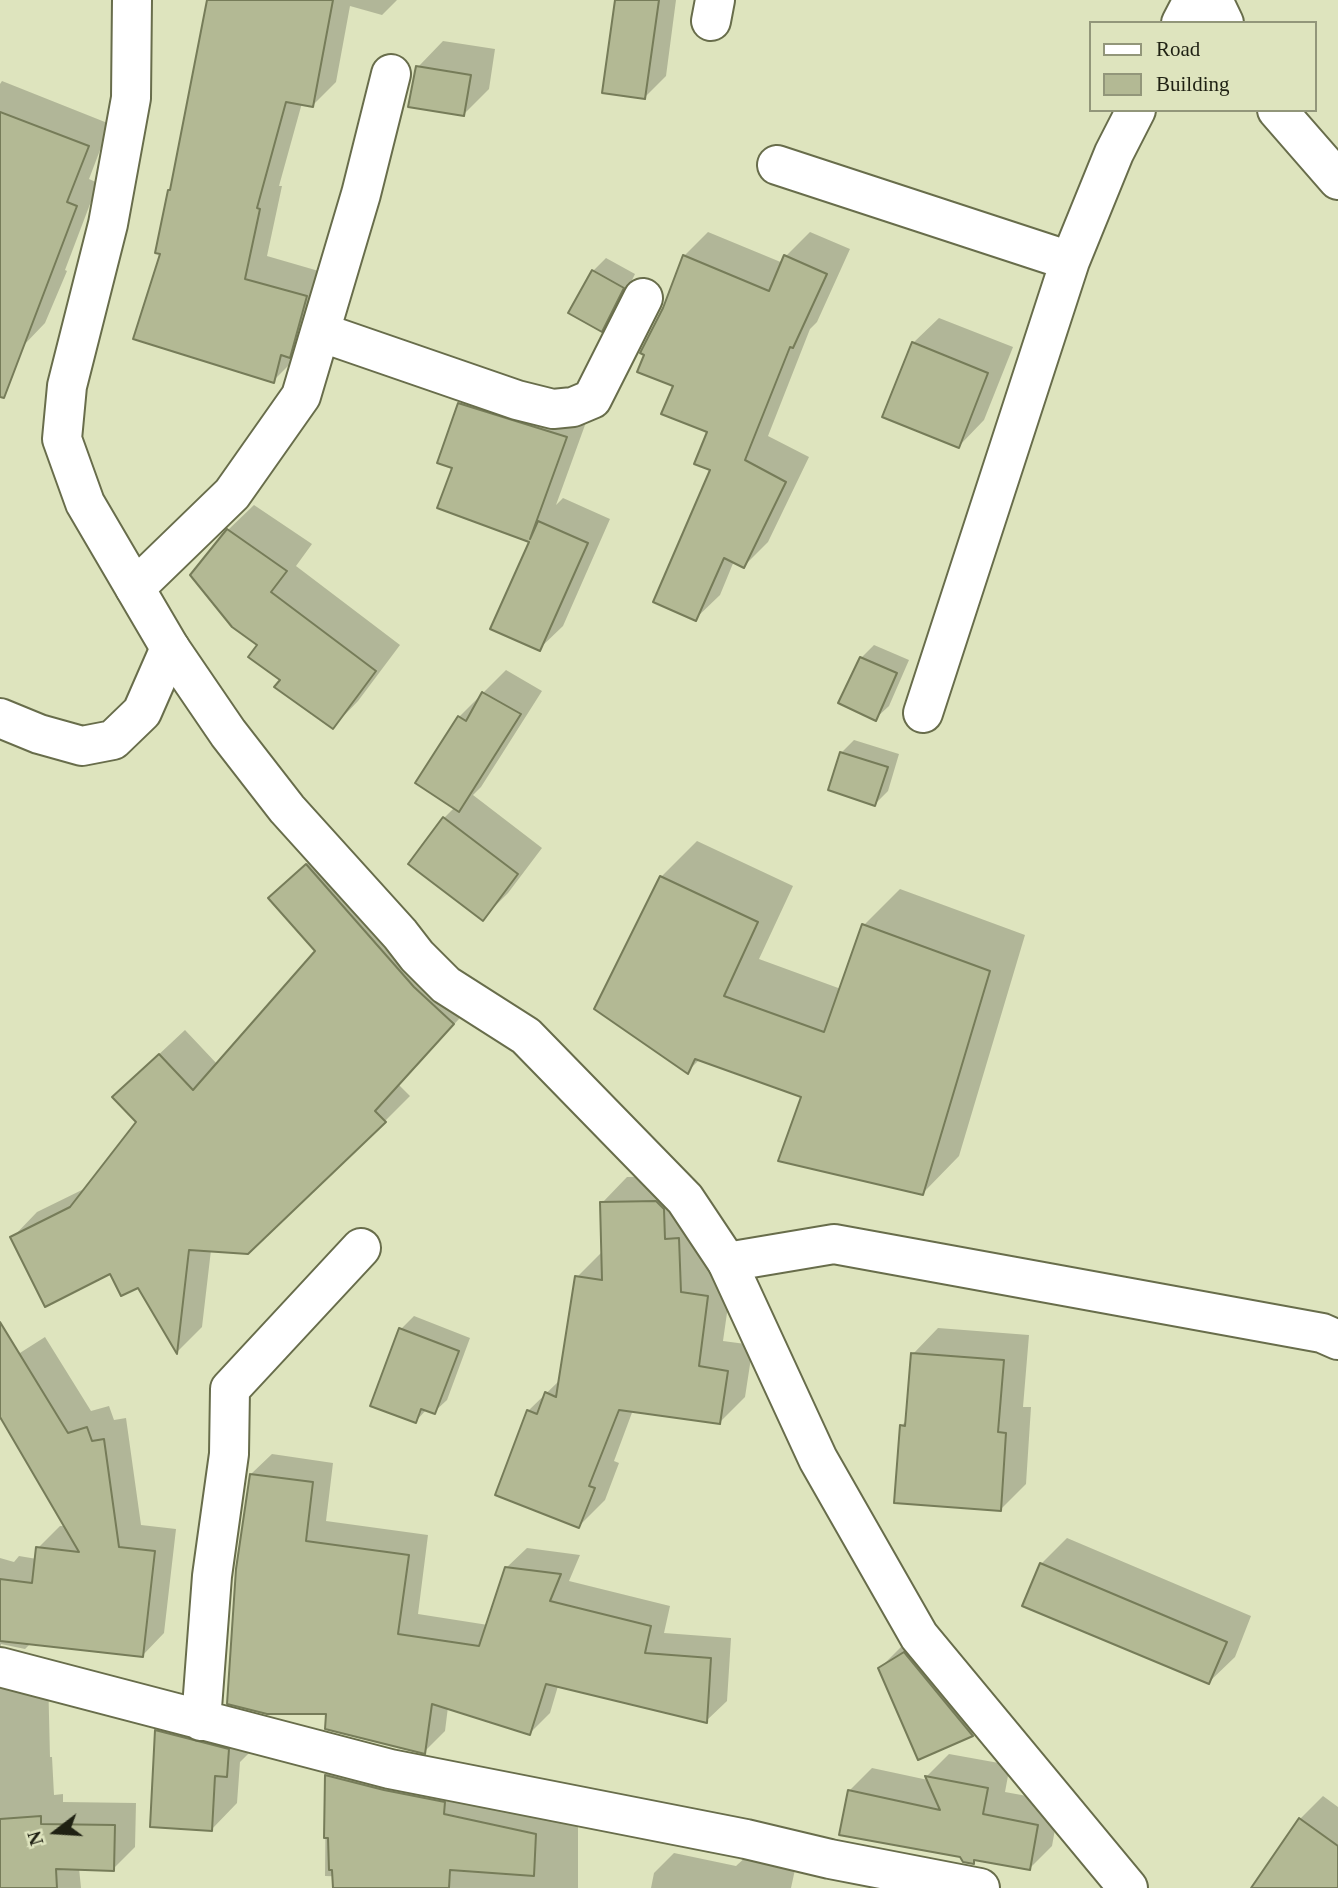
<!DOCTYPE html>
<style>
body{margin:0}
#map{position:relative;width:1338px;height:1888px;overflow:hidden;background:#dee4be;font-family:Georgia,serif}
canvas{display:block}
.legend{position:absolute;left:1089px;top:21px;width:228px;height:91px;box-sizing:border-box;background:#dee4be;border:2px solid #92967a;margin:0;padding:9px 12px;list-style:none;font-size:21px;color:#1f2113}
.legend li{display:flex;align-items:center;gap:14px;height:35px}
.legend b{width:35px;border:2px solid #92967a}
.north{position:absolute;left:21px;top:1797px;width:70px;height:70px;-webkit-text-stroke:5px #dee4be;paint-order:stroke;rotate:253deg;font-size:19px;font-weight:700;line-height:28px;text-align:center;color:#1f2113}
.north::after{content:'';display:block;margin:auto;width:24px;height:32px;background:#1f2113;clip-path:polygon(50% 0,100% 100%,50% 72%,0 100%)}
</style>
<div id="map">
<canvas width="1338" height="1888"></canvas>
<ul class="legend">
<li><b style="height:9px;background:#fff"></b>Road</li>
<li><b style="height:19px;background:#b3b994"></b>Building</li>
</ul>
<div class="north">N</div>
</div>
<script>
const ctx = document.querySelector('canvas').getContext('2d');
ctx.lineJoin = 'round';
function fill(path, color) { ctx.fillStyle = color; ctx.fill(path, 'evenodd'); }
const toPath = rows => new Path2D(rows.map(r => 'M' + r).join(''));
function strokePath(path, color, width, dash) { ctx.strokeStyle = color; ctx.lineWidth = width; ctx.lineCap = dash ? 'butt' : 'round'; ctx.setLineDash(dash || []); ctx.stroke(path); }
const shadow = toPath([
 [209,0,397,0,382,15,350,6,336,82,313,105,302,103,279,186,282,186,267,256,329,274,296,358,273,381,162,253,170,190,173,187],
 [617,0,676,0,666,76,645,97],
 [443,41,495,49,489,89,463,115,418,67],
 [2,81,110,124,89,179,98,183,65,270,67,271,45,323,23,346,0,336,0,84],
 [708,232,783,263,786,256,810,232,850,249,817,322,810,329,768,436,809,457,768,542,744,566,734,561,720,595,695,619,713,469,709,431,675,385,664,309,684,256],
 [606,258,635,274,614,317,601,329,593,271],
 [939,318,1013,347,984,420,959,446,913,343],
 [483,380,589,414,556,505,563,498,610,519,563,626,539,649,531,541,454,467,460,404],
 [254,505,312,544,296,566,400,645,358,701,333,727,282,680,259,645,228,530],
 [874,645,909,660,889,706,876,718,861,658],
 [506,670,542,691,481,787,473,795,542,848,508,893,483,918,410,863,444,818,455,807,459,717],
 [854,740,899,754,888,791,875,804,830,789,842,752],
 [332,840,478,998,399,1085,410,1096,385,1121,211,1250,202,1327,178,1351,138,1286,111,1272,12,1238,37,1212,88,1187,138,1122,140,1072,185,1030,218,1065,317,951,270,898],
 [697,841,793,886,759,959,841,989,864,925,900,889,1025,935,959,1156,923,1193,803,1096,700,1059,687,1072,661,877],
 [682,1176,704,1214,706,1267,733,1271,723,1341,753,1345,745,1397,719,1423,633,1410,614,1461,619,1463,605,1500,579,1526,528,1411,561,1379,577,1277,603,1251,602,1203,627,1177],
 [414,1316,470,1338,447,1400,434,1412,427,1409,416,1421,401,1329],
 [938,1328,1029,1335,1023,1407,1031,1407,1026,1484,1001,1509,901,1426,907,1420,913,1354],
 [45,1337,91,1411,109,1406,114,1420,126,1418,141,1525,176,1529,164,1633,142,1656,31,1643,25,1649,1,1644,1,1649,48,1674,50,1757,52,1757,54,1795,63,1794,63,1802,136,1803,135,1847,113,1869,79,1868,81,1888,0,1888,0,1558,14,1562,19,1556,37,1559,38,1548,60,1526,66,1526,3,1418,0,1420,0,1338,12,1358],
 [272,1454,333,1463,326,1521,428,1535,418,1614,488,1625,506,1568,527,1548,580,1555,569,1581,670,1606,664,1633,731,1638,727,1701,706,1721,558,1686,550,1713,530,1733,448,1707,445,1731,424,1752,327,1712,251,1474],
 [1067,1538,1251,1616,1235,1657,1209,1682,1041,1564],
 [905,1643,998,1709,972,1734,919,1758,880,1668],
 [182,1705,252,1750,240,1762,237,1803,212,1829,157,1731],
 [349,1753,578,1821,578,1888,414,1888,414,1879,325,1876,326,1775],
 [949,1754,1010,1765,1005,1792,1060,1802,1052,1846,1029,1869,977,1859,973,1863,849,1791,872,1768,928,1780,927,1776],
 [1323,1796,1338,1807,1338,1888,1266,1888,1300,1819],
 [674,1853,736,1866,748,1855,796,1865,791,1888,651,1888,654,1873]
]);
const building = toPath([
 [207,0,333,0,313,107,286,102,257,208,260,209,245,279,307,296,290,358,281,355,274,383,133,339,160,254,155,253,168,190,170,190,207,0],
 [615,0,659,0,645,99,602,93,615,0],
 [416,66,471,75,464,116,408,107,416,66],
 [0,112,89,146,67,202,77,206,4,398,0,397,0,112],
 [683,255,769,291,784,255,827,274,793,348,790,347,745,460,786,482,744,568,724,558,696,621,653,602,710,470,694,464,707,432,661,414,673,386,637,372,644,355,640,353,663,308,683,255],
 [592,270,624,288,602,332,568,313,592,270],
 [912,342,988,373,959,448,882,417,912,342],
 [458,403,567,437,530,539,538,521,588,543,540,651,490,629,529,542,437,508,452,468,437,463,458,403],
 [227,529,287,571,271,592,376,671,333,729,274,687,280,680,248,657,257,645,232,627,190,575,227,529],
 [860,657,897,673,876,721,838,703,860,657],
 [482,692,521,714,459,812,415,783,458,716,466,721,482,692],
 [840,752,888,767,875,806,828,790,840,752],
 [443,817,518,874,483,921,408,864,443,817],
 [306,864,414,987,454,1024,375,1111,386,1122,248,1254,189,1250,177,1354,138,1288,121,1296,110,1274,45,1307,10,1237,70,1207,136,1122,112,1097,159,1054,193,1090,315,951,268,898,306,864],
 [660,876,758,922,724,996,824,1032,862,924,990,971,923,1195,778,1161,801,1097,695,1059,688,1074,594,1009,660,876],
 [656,1201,664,1209,665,1239,679,1238,681,1292,708,1296,699,1366,728,1371,720,1424,619,1410,589,1486,595,1488,579,1528,495,1495,527,1410,537,1414,545,1392,556,1397,575,1276,602,1280,600,1202,656,1201],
 [0,1322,68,1433,87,1427,92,1441,104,1439,119,1547,155,1551,143,1657,0,1641,0,1579,32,1583,36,1547,79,1552,0,1417,0,1322],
 [399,1328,459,1351,435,1414,421,1409,416,1423,370,1406,399,1328],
 [911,1353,1004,1360,998,1432,1006,1433,1001,1511,894,1503,900,1425,905,1426,911,1353],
 [250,1474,313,1482,306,1541,409,1555,398,1634,479,1646,505,1567,561,1574,550,1601,651,1626,645,1653,711,1658,707,1723,546,1684,530,1735,432,1704,425,1754,325,1729,326,1714,267,1714,227,1704,236,1569,250,1474],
 [1040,1563,1227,1642,1209,1684,1022,1606,1040,1563],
 [904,1652,973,1736,918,1760,878,1668,904,1652],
 [155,1730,229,1749,227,1777,215,1776,212,1831,150,1827,155,1730],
 [325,1775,384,1790,445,1802,444,1814,536,1834,534,1876,450,1870,449,1888,333,1888,332,1870,329,1870,328,1838,324,1838,325,1775],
 [925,1776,988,1788,983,1814,1038,1825,1030,1870,974,1860,974,1864,963,1862,960,1857,839,1835,848,1790,940,1810,925,1776],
 [41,1816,41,1824,115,1825,114,1871,56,1869,57,1888,0,1888,0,1819,41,1816],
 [1299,1818,1338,1846,1338,1888,1251,1888,1299,1818]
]);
const minor = toPath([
 [1213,0,1224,23],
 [711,21,715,0],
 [1181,23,1193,0],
 [1277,110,1338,180],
 [777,165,1070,261],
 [320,332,517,400,553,409,573,407,592,399,643,298],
 [135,588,232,494,301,396,361,194,391,74],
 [923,713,1070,261,1114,153,1136,110],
 [0,718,39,734,82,746,113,740,142,712,170,648],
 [727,1262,834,1244,1322,1333,1338,1340],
 [0,1667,390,1769,746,1839,830,1859,980,1888],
 [201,1721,212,1576,229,1454,230,1389,361,1248]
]);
const tertiary = toPath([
 [132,0,131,98,108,224,67,386,62,439,85,503,170,648,228,733,287,809,400,934,417,956,446,985,526,1036,685,1199,727,1262,818,1459,919,1636,1128,1888]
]);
fill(shadow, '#0003');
fill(building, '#b3b994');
strokePath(building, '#767c59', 2);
strokePath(minor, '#686d4b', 42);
strokePath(tertiary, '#686d4b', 42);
strokePath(minor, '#fff', 38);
strokePath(tertiary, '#fff', 38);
</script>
